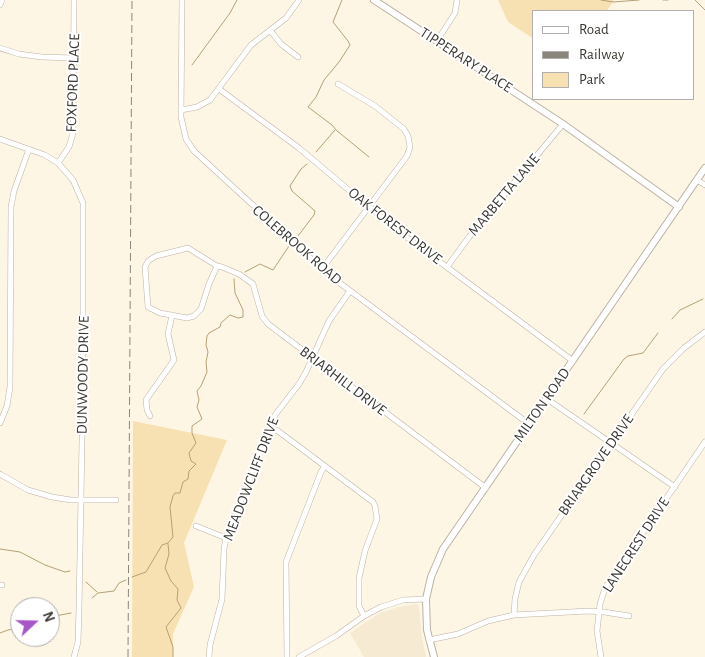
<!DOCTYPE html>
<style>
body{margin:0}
#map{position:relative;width:705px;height:657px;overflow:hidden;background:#fef6e5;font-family:"Alegreya Sans",sans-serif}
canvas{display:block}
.legend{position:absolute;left:532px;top:10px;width:162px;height:90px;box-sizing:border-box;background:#fff;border:1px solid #b0afad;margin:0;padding:6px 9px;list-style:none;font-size:15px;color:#3a3731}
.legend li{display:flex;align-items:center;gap:10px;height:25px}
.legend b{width:25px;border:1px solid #b0afad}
.north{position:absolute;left:10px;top:597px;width:50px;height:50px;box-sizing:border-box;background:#fff;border:1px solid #b0afad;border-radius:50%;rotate:69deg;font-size:14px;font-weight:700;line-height:20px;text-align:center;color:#3a3731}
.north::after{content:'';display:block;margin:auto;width:18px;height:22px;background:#a657c8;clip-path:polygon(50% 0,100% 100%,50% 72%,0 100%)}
</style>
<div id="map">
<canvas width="705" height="657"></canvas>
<ul class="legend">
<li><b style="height:6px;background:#fff"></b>Road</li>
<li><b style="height:6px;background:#8b867c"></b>Railway</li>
<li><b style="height:14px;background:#f7e1b3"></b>Park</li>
</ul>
<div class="north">N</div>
</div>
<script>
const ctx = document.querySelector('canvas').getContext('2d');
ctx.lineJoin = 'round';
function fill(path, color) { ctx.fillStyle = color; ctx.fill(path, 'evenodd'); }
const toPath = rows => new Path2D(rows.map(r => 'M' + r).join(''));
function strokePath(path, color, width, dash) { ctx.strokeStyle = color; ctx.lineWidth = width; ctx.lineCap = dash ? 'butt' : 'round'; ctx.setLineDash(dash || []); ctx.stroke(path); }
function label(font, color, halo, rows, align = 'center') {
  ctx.font = font + ' "Alegreya Sans",sans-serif'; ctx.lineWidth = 4; ctx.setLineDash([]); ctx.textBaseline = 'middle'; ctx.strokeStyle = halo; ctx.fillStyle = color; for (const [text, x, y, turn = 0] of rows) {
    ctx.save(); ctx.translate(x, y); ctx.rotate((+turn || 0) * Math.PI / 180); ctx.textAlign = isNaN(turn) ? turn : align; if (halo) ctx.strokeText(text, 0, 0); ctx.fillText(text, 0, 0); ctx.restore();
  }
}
const built = toPath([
 [417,604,419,607,422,637,426,657,364,657,350,633,378,614,398,607]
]);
const green = toPath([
 [498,0,614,0,607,11,534,11,534,39,508,22],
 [133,421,227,440,184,543,194,587,173,634,173,657,132,657]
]);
const stream = toPath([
 [342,0,333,22,348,41,350,45,339,62,324,80,316,97,308,107,332,125,336,130,369,157],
 [601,0,613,2,639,0],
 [663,0,668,0],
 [695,0,705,10],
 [192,65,230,13,237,0],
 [316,152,335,130],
 [298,236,314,215,315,211,292,191,290,186,301,169,307,164],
 [245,272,260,264,273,270,289,246],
 [672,319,680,310,703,299],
 [584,414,624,359,628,356,643,353,658,333],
 [168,544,169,554,165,568,171,581,178,589,177,600,181,608,166,627,173,647,173,657],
 [0,549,20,552,45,565,65,572,70,571],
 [132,577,146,572,162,545,168,543,173,537,170,507,173,496,175,493,180,493,183,482,188,479,189,471,196,464,191,461,189,453,196,443,192,433,192,426,202,419,197,407,199,400,197,391,201,386,207,372,206,362,208,352,206,345,207,336,209,333,220,327,221,323,230,315,238,318,243,317,243,310,235,293,234,279],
 [86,582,97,592],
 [92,598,98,593,114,591,119,583,126,580],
 [50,617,71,613],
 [0,633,8,630,20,628]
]);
const minor = toPath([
 [182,0,181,117,186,139,194,151,329,275,529,424],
 [0,5,2,0],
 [270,30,281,44,298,57],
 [437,41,455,13,457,0],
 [0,48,19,54,42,57,74,58],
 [219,89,299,148,389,224,573,361],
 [181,110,197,107,210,100,251,45,286,18,299,0],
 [0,139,45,155,58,163,73,180,83,203,83,385,79,609,78,642,74,657],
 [58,163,69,147,73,133,74,0],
 [697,180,705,185],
 [217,266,209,284,201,309,194,316,187,318,160,313,148,307,145,267,148,261,156,256,188,248,217,266,222,267,239,274,253,284,262,316,268,324,486,488],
 [447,267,469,237,563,124],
 [322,269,407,156,410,147,408,136,404,129,375,106,338,84],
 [547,399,675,487],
 [150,416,147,410,146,400,174,360,168,334,172,315],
 [0,423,7,406,10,387,11,207,14,191,29,149],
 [270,427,278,431,373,502,375,506,377,519,365,551,359,578,359,606,364,616],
 [0,474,28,490,52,497,71,500,116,500],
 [196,526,226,538],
 [0,585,2,585],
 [514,615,515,599,519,582,534,555,663,369,684,348,705,332],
 [429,640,458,634,488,621,514,615,588,611,604,612,629,616],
 [209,657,210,645,222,599,224,549,226,538,275,415,299,384,306,372,329,321,350,291],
 [287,657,286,562,321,472,325,466],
 [299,657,336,636,364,616,381,607,403,600,426,599],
 [601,657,597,631,600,604,605,588,705,442]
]);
const tertiary = toPath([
 [374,0,563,124,679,207],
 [434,657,427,630,426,599,431,577,443,549,705,168]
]);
const rail = toPath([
 [128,657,132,0]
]);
const streetNames = [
 ["TIPPERARY PLACE",466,60,33],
 ["FOXFORD PLACE",73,83,-88],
 ["MARBETTA LANE",504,195,-50],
 ["OAK FOREST DRIVE",395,226,38],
 ["COLEBROOK ROAD",297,245,41],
 ["DUNWOODY DRIVE",83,375,-89],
 ["BRIARHILL DRIVE",343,381,37],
 ["MILTON ROAD",542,405,-55],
 ["BRIARGROVE DRIVE",596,465,-55],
 ["MEADOWCLIFF DRIVE",251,479,-69],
 ["LANECREST DRIVE",636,545,-57]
];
fill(built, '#f6ead3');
fill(green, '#f7e1b3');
strokePath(stream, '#b5a074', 1);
strokePath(minor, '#bab2a3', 6);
strokePath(tertiary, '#bab2a3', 8);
strokePath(minor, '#fff', 5);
strokePath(tertiary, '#fff', 6);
strokePath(rail, '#8b867c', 1, [8, 4]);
label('15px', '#3a3731', '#fff', streetNames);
</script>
